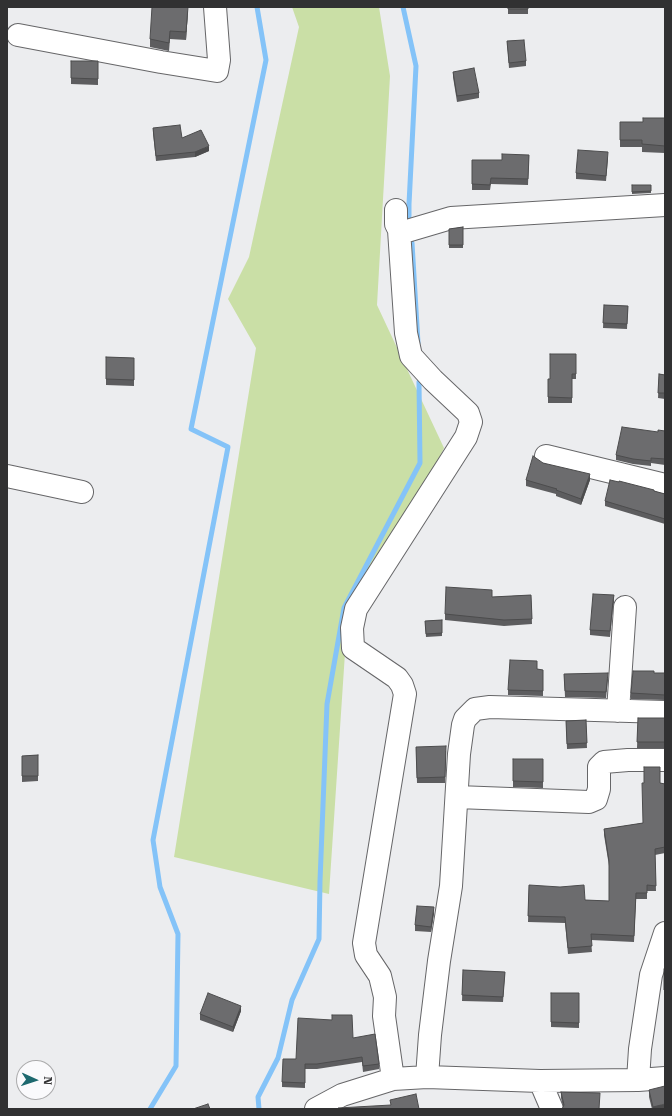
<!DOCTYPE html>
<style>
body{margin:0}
#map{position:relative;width:672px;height:1116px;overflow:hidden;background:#ecedef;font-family:"Roboto Serif",serif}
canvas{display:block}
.frame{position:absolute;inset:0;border:8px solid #313132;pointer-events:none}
.north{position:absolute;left:16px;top:1060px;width:40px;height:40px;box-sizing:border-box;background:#fafafc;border:1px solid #aaaaab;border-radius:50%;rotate:93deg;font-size:11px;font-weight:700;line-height:16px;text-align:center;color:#313132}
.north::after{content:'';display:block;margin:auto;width:14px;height:18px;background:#1d696f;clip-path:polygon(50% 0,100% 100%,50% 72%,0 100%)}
</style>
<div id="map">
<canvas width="672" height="1116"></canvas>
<div class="frame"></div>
<div class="north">N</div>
</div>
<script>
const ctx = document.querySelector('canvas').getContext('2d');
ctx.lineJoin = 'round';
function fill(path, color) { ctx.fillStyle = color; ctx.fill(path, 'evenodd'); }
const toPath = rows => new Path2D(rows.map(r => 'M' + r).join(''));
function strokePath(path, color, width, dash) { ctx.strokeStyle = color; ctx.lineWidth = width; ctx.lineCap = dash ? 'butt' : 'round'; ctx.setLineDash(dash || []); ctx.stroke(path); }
const green = toPath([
 [292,7,379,7,390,76,377,305,444,448,345,653,329,894,174,857,256,348,228,299,249,257,299,27]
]);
const stream = toPath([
 [403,7,416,66,409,204,409,216],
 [412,243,418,343],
 [150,1109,176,1066,178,934,160,887,153,840,228,447,191,429,266,60,257,7],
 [259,1109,258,1097,278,1058,292,1000,319,939,320,881,327,704,344,608,420,463,419,382]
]);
const minor = toPath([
 [18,35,161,62,217,71,219,60,215,7],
 [396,210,396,224,399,230,407,231,451,218,665,205],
 [546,456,665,485],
 [7,476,82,492],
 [618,711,625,607],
 [457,797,589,802,596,799,599,789,599,767,604,762,628,760,665,760],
 [427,1077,430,1035,439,961,451,886,459,754,463,725,465,719,475,709,490,707,665,712],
 [393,1079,384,1016,385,997,380,976,366,955,364,943,405,694,402,685,397,678,353,648,352,628,356,609,466,437,471,422,468,413,433,380,411,356,406,333,399,230],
 [638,1080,640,1049,651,975,665,933],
 [540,1081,552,1109],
 [316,1109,342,1095,393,1079,427,1077,540,1081,638,1080,665,1078]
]);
const wall = toPath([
 [508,7,528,7,528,14,508,14],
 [188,11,186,40,170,39,169,51,150,47,150,39],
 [507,41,526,61,526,66,509,68],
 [71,61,98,61,98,85,71,84],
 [453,72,479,93,479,98,457,102,453,77],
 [665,118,665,153,642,152,642,147,620,147,620,122,643,122],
 [153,128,182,138,209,151,195,157,156,161,153,133],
 [529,155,528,185,491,184,490,190,472,190,472,160,502,160],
 [608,158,606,181,576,179,576,173],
 [632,185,651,185,651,193,632,194],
 [463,227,463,248,449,248,449,229],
 [604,305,628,306,627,329,603,328],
 [576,354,576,379,572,379,572,403,548,403,548,379,550,379],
 [106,357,134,358,134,386,106,385],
 [659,374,665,375,665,399,658,398],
 [665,431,665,465,651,463,651,466,633,464,616,460,616,455,658,432],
 [543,463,590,480,581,505,556,496,556,494,526,486,526,480],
 [654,491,665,494,665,524,605,506,605,501],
 [531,595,532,624,504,626,445,620,445,614,492,597],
 [614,601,613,606,610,637,590,635,590,630],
 [442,620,442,636,426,637,425,621],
 [537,669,543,670,543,696,508,695,508,690],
 [654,673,665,673,665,700,631,699,631,693],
 [564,674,608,679,606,698,565,697],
 [638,718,665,718,665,748,637,748],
 [586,720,587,748,567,749,566,721],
 [416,747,446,751,445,783,417,783],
 [38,755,38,781,22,782,22,756],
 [513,759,543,759,543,788,513,787],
 [660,783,665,784,665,853,655,855,656,891,647,891,647,899,636,899,634,942,591,940,592,952,568,954,565,923,528,922,529,885,585,900,609,901,609,866,604,835,604,829,643,823],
 [434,913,431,932,415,931,415,925],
 [463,970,505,972,503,1002,462,1001],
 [551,993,579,993,579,1028,551,1027],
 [241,1011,233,1032,200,1020,200,1014],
 [353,1038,379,1064,379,1069,363,1072,362,1062,317,1069,305,1069,305,1088,282,1087,282,1082,296,1059],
 [649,1090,665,1109,652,1109,649,1097],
 [561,1092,600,1093,563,1107,561,1098]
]);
const shadedWall = toPath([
 [188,7,188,11,186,40,186,32],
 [209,146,209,151,195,157,195,152],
 [590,474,590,480,581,505,581,499],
 [614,595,614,601,613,606,610,637,613,601],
 [434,907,434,913,431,932,431,927],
 [241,1006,241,1011,233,1032,233,1027],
 [665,1104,665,1109,653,1109,653,1107]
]);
const building = toPath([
 [152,7,188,7,186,32,170,31,169,43,150,39,152,7],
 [508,7,528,7,528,9,508,9,508,7],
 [524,40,526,61,509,63,507,41,524,40],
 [71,61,98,61,98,79,71,78,71,61],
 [474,68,479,93,457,96,453,72,474,68],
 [643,118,665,118,665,146,642,144,642,140,620,140,620,122,643,122,643,118],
 [180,125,182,138,201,130,209,146,195,152,156,156,153,128,180,125],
 [578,150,608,152,606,176,576,173,578,150],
 [502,154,529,155,528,179,491,178,490,185,472,184,472,160,502,160,502,154],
 [632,185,651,185,651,191,632,192,632,185],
 [463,227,463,245,449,245,449,229,463,227],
 [604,305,628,306,627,324,603,323,604,305],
 [550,354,576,354,576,374,572,374,572,398,548,397,548,379,550,379,550,354],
 [106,357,134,358,134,380,106,379,106,357],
 [659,374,665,375,665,393,658,393,659,374],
 [622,427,658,432,658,430,665,431,665,459,651,458,651,461,633,459,616,455,622,427],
 [533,456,543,463,590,474,581,499,556,490,557,489,526,480,533,456],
 [610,480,619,482,619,481,654,490,654,491,665,494,665,519,605,501,610,480],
 [446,587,492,590,492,597,531,595,532,619,504,620,445,614,446,587],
 [593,594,614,595,613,601,610,631,590,630,593,594],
 [442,620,442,633,426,634,425,621,442,620],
 [510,660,537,661,537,669,543,670,543,691,508,690,510,660],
 [633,671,654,671,654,673,665,673,665,695,631,693,633,671],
 [608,673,606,692,565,691,564,674,608,673],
 [638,718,665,718,665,742,637,742,638,718],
 [586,720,587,743,567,744,566,721,586,720],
 [446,746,445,777,417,778,416,747,446,746],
 [38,755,38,776,22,776,22,756,38,755],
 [513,759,543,759,543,782,513,781,513,759],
 [644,767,660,767,660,783,665,784,665,847,655,849,656,886,647,885,647,893,636,893,634,936,591,934,592,946,568,948,565,917,528,916,529,885,560,887,584,885,585,900,609,901,609,861,604,829,643,823,642,783,644,783,644,767],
 [417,906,434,907,431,927,415,925,417,906],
 [665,967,665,990,664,990,664,969,665,967],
 [463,970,505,972,503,997,462,995,463,970],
 [208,993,241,1006,233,1027,200,1014,208,993],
 [551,993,579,993,579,1023,551,1022,551,993],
 [332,1015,352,1015,353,1038,375,1034,379,1064,363,1066,362,1057,317,1064,305,1064,305,1083,282,1082,283,1059,296,1059,298,1018,332,1020,332,1015],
 [665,1086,665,1104,653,1107,649,1090,665,1086],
 [561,1092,600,1093,599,1109,562,1109,564,1105,561,1092],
 [416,1094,419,1109,338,1109,338,1108,391,1105,390,1100,416,1094],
 [208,1104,210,1109,193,1109,208,1104]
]);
fill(green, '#cadfa6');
strokePath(stream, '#84c3f8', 5);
strokePath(minor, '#666668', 24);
strokePath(minor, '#fff', 22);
fill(wall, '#5d5d5f');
fill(shadedWall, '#4c4c4d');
fill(building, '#6c6c6e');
strokePath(building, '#4c4c4d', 1);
</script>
